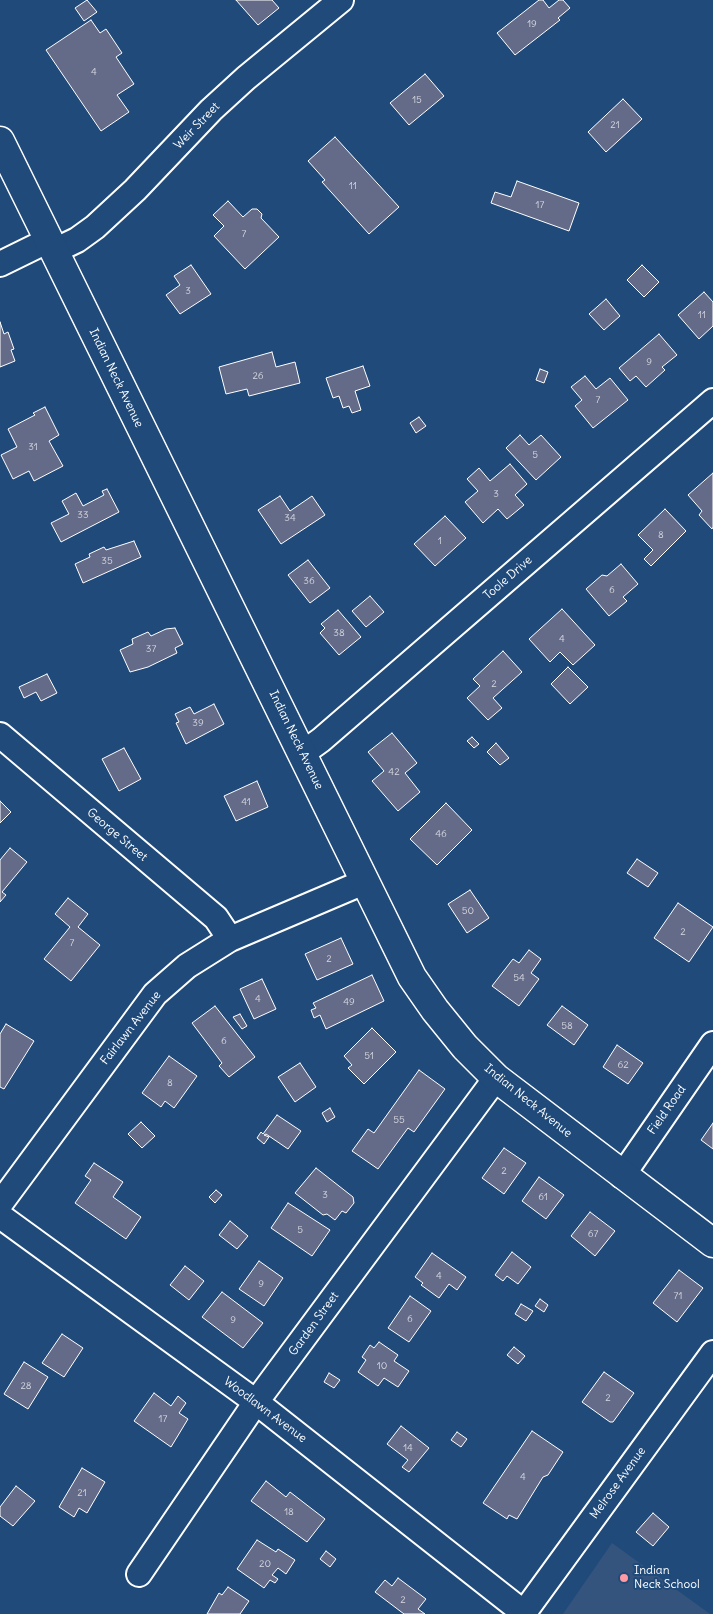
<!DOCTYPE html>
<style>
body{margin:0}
canvas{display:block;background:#1f4a7a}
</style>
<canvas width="713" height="1614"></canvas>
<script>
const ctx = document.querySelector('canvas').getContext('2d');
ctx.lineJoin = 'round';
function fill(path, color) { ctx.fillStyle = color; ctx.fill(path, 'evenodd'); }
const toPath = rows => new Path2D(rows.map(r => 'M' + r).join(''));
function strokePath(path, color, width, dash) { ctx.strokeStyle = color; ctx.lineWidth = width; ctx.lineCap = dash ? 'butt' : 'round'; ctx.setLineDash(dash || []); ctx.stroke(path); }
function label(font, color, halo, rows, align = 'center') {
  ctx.font = font + ' Delius,sans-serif'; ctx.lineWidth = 4; ctx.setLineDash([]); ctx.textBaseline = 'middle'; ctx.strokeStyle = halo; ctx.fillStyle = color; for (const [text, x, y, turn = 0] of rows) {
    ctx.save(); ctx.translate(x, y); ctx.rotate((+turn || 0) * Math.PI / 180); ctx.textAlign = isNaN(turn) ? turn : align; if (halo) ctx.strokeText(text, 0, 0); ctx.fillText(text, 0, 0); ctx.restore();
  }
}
const built = toPath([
 [612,1543,710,1614,563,1614]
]);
const building = toPath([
 [87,0,97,12,84,21,75,8,87,0],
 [236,0,272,0,279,8,258,25,236,0],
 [539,0,543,0,549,8,559,0,563,0,570,8,558,18,560,20,515,55,497,33,539,0],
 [91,20,100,33,106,29,122,53,116,57,134,84,117,95,129,112,101,131,46,50,91,20],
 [425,74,444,96,409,125,390,103,425,74],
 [623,99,642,119,606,152,588,132,623,99],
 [335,137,399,207,369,234,322,182,325,180,308,161,335,137],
 [517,181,579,203,569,231,491,203,495,192,511,197,517,181],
 [228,201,243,217,252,209,257,209,262,214,261,218,279,237,245,269,214,236,224,226,213,215,228,201],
 [191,265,211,294,180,314,166,295,180,285,174,276,191,265],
 [642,265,659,282,644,297,627,280,642,265],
 [704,292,713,302,713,326,699,339,678,315,704,292],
 [606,299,620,316,604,330,589,314,606,299],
 [0,322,4,334,8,332,14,349,11,350,15,361,0,367,0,322],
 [659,334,677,355,662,367,665,370,646,387,636,376,630,381,619,368,659,334],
 [272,352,276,367,295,362,300,383,249,396,247,389,226,394,219,367,272,352],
 [363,366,370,386,355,391,361,410,352,413,349,406,343,408,339,396,333,398,326,378,363,366],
 [540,369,548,372,544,383,536,380,540,369],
 [585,376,596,389,610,378,628,400,593,428,575,406,582,400,571,387,585,376],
 [45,407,59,435,49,441,63,466,34,481,29,471,13,479,1,455,17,447,8,429,35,415,33,413,45,407],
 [419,417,426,426,416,433,410,423,419,417],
 [520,435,529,445,541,435,561,457,536,480,506,448,520,435],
 [510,464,527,484,515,495,524,505,507,519,498,509,483,523,465,502,478,491,467,479,479,468,490,481,510,464],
 [713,473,713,527,712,529,699,515,702,511,688,495,713,473],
 [107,489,119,512,61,542,51,523,69,514,62,501,76,493,83,506,104,495,102,491,107,489],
 [280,496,290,511,312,496,325,515,281,544,258,510,280,496],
 [665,509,686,531,651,566,644,559,653,550,638,535,665,509],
 [445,516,466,538,435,566,414,544,445,516],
 [134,541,141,557,83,583,75,564,90,557,89,554,104,547,106,550,134,541],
 [308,560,330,588,310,603,288,575,308,560],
 [621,564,638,584,623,597,627,601,609,616,586,589,602,575,607,576,621,564],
 [370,596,384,612,366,627,352,611,370,596],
 [562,609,595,645,573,665,560,652,550,662,529,639,562,609],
 [338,610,361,637,339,655,320,633,325,628,321,624,338,610],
 [175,628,183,644,175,648,177,653,148,667,130,672,120,650,133,644,132,639,148,632,151,636,166,629,175,628],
 [503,651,522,672,493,698,502,708,488,720,467,698,480,686,473,679,503,651],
 [568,667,588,687,570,704,551,684,568,667],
 [47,674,57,693,41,701,36,692,24,698,19,687,47,674],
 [214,704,224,724,186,744,176,723,179,722,175,714,190,707,194,714,214,704],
 [392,733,417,763,405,773,420,792,398,811,372,781,384,771,368,752,392,733],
 [472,737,479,744,474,748,467,741,472,737],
 [496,743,509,758,500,765,487,752,496,743],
 [124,748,141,779,119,791,102,759,124,748],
 [257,781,268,807,236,821,224,796,257,781],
 [0,801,11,812,0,823,0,801],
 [446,803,472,830,437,865,410,839,446,803],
 [10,848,27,862,2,892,6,895,0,902,0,860,10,848],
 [637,859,658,873,648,887,627,873,637,859],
 [470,890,489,918,467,933,448,904,470,890],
 [68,898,88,914,78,927,100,945,71,981,44,959,70,927,55,914,68,898],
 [678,903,713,927,689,962,654,938,678,903],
 [341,938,353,964,317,980,305,954,341,938],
 [529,950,541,959,531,973,539,979,519,1006,492,986,513,959,519,963,529,950],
 [372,975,384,1001,326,1029,320,1015,314,1018,311,1010,316,1008,313,1003,372,975],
 [262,979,276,1009,254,1019,240,989,262,979],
 [215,1006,255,1057,229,1077,219,1066,222,1063,192,1023,215,1006],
 [562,1006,588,1025,574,1045,547,1025,562,1006],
 [240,1014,247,1026,242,1029,233,1017,240,1014],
 [6,1024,34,1041,4,1089,0,1087,0,1034,6,1024],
 [372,1028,396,1052,364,1084,348,1068,352,1065,344,1056,372,1028],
 [617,1045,643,1063,628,1084,603,1067,617,1045],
 [169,1056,197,1076,174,1108,165,1101,161,1107,142,1093,169,1056],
 [300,1063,316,1087,295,1102,278,1077,300,1063],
 [419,1070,445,1089,414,1132,408,1128,378,1169,352,1151,368,1129,374,1133,419,1070],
 [330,1108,335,1117,327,1122,322,1113,330,1108],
 [277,1115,301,1131,288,1149,266,1134,264,1135,269,1137,264,1144,257,1138,261,1132,263,1134,277,1115],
 [141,1122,155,1136,142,1148,128,1134,141,1122],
 [713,1123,713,1149,701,1140,713,1123],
 [504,1148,526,1163,504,1194,482,1178,504,1148],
 [94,1163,123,1182,113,1197,141,1217,126,1239,75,1203,91,1180,85,1176,94,1163],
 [316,1168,353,1197,354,1203,346,1213,342,1211,335,1220,327,1214,323,1215,295,1193,316,1168],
 [539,1177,564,1195,546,1219,522,1201,539,1177],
 [216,1190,222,1195,215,1203,209,1197,216,1190],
 [288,1203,330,1230,312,1256,271,1228,288,1203],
 [590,1212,615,1231,595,1256,571,1236,590,1212],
 [230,1221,248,1236,237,1249,219,1235,230,1221],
 [512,1252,531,1267,518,1284,507,1276,503,1281,495,1275,512,1252],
 [432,1253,466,1277,457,1290,449,1284,439,1298,421,1285,423,1283,415,1277,432,1253],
 [259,1261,283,1278,264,1306,239,1289,259,1261],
 [185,1266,204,1281,189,1300,170,1285,185,1266],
 [679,1270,703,1288,677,1322,653,1303,679,1270],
 [222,1292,263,1323,243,1348,202,1317,222,1292],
 [410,1296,431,1311,409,1342,388,1328,410,1296],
 [540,1299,548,1305,544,1312,535,1306,540,1299],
 [521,1304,533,1311,526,1321,515,1314,521,1304],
 [62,1334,83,1348,64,1377,42,1363,62,1334],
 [379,1342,398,1355,394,1361,409,1371,398,1387,384,1378,378,1386,358,1372,366,1360,362,1357,370,1345,374,1348,379,1342],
 [514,1347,525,1356,518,1364,507,1355,514,1347],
 [24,1362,48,1377,28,1409,4,1394,24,1362],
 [604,1372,634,1393,613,1422,610,1422,582,1402,604,1372],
 [329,1373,340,1380,334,1388,324,1382,329,1373],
 [154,1393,171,1406,178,1396,186,1403,179,1413,188,1419,171,1447,134,1421,154,1393],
 [401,1426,429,1448,409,1472,402,1467,408,1460,387,1444,401,1426],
 [532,1431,563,1452,548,1475,543,1477,517,1519,509,1515,507,1519,483,1503,532,1431],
 [457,1432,467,1439,461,1447,451,1440,457,1432],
 [82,1468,105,1482,87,1513,79,1508,74,1517,59,1507,82,1468],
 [266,1481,286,1497,290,1492,325,1519,307,1542,251,1501,266,1481],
 [16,1486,35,1501,13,1526,0,1516,0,1507,16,1486],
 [653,1513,669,1527,653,1546,636,1532,653,1513],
 [257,1540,276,1552,278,1549,295,1560,286,1574,278,1568,272,1575,278,1579,275,1583,270,1580,264,1588,237,1569,257,1540],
 [326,1551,336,1559,330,1567,320,1559,326,1551],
 [398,1578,426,1599,418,1609,425,1614,404,1614,375,1592,385,1580,392,1586,398,1578],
 [228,1587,249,1601,240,1614,207,1614,219,1593,222,1595,228,1587]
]);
const minor = toPath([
 [54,251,77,240,95,227,135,190,211,110,246,78,341,0],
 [0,264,49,240],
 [0,735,216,918,230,939],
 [303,753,321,740,713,401],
 [622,1176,713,1044],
 [0,1204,155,994,187,966,230,939,364,882],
 [0,1216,256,1402,524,1613],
 [139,1574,256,1402,496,1078],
 [523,1614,713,1353]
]);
const tertiary = toPath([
 [0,141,412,977,435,1010,465,1047,496,1078,713,1243]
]);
const markers = [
 [624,1578,5,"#ff9aa2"]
];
const numberNames = [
 ["19",532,24],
 ["4",94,72],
 ["15",417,100],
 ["21",615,125],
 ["11",353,186],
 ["17",540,205],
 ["7",244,234],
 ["3",188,291],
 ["11",702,315],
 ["9",649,362],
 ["26",258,376],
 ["7",598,400],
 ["31",33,447],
 ["5",535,455],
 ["3",496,494],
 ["33",83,515],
 ["34",290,518],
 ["8",661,535],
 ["1",440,541],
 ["35",107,561],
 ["36",309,581],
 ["6",612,590],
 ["38",339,633],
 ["4",562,639],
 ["37",151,649],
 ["2",494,684],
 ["39",198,723],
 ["42",394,772],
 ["41",246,802],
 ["46",441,834],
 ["50",468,911],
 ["2",683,932],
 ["7",72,943],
 ["2",329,959],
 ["54",519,978],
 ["4",258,999],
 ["49",349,1002],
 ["58",567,1026],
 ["6",224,1041],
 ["51",369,1056],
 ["62",623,1065],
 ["8",170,1083],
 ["55",399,1120],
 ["2",504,1171],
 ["3",325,1195],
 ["61",543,1197],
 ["5",300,1230],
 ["67",593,1234],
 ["4",439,1276],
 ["9",261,1284],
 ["71",678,1296],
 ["6",410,1319],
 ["9",233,1320],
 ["10",382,1366],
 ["28",26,1386],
 ["2",608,1398],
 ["17",163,1419],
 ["14",408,1448],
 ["4",523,1477],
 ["21",82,1493],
 ["18",289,1512],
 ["20",265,1564],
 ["2",403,1600]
];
const streetNames = [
 ["Weir Street",197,126,-46],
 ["Indian Neck Avenue",116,378,64],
 ["Toole Drive",508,578,-41],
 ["Indian Neck Avenue",296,740,64],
 ["George Street",117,835,40],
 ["Fairlawn Avenue",131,1028,-52],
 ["Indian Neck Avenue",528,1101,39],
 ["Field Road",667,1110,-55],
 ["Garden Street",314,1324,-54],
 ["Woodlawn Avenue",265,1410,37],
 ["Melrose Avenue",618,1483,-54]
];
const poiNames = [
 ["Indian",634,1571],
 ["Neck School",634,1585]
];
fill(built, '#34547e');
fill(building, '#646b88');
strokePath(building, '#fff', 1);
strokePath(minor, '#fff', 28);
strokePath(tertiary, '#fff', 31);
strokePath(minor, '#1f4a7a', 24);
strokePath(tertiary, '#1f4a7a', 28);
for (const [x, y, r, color] of markers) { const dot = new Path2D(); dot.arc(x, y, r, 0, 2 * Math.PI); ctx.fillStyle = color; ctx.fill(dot); strokePath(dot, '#1f4a7a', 2); }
label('10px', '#d8dae1', null, numberNames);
label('12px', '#fff', '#1f4a7a', streetNames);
label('12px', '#fff', '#1f4a7a', poiNames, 'left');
</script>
